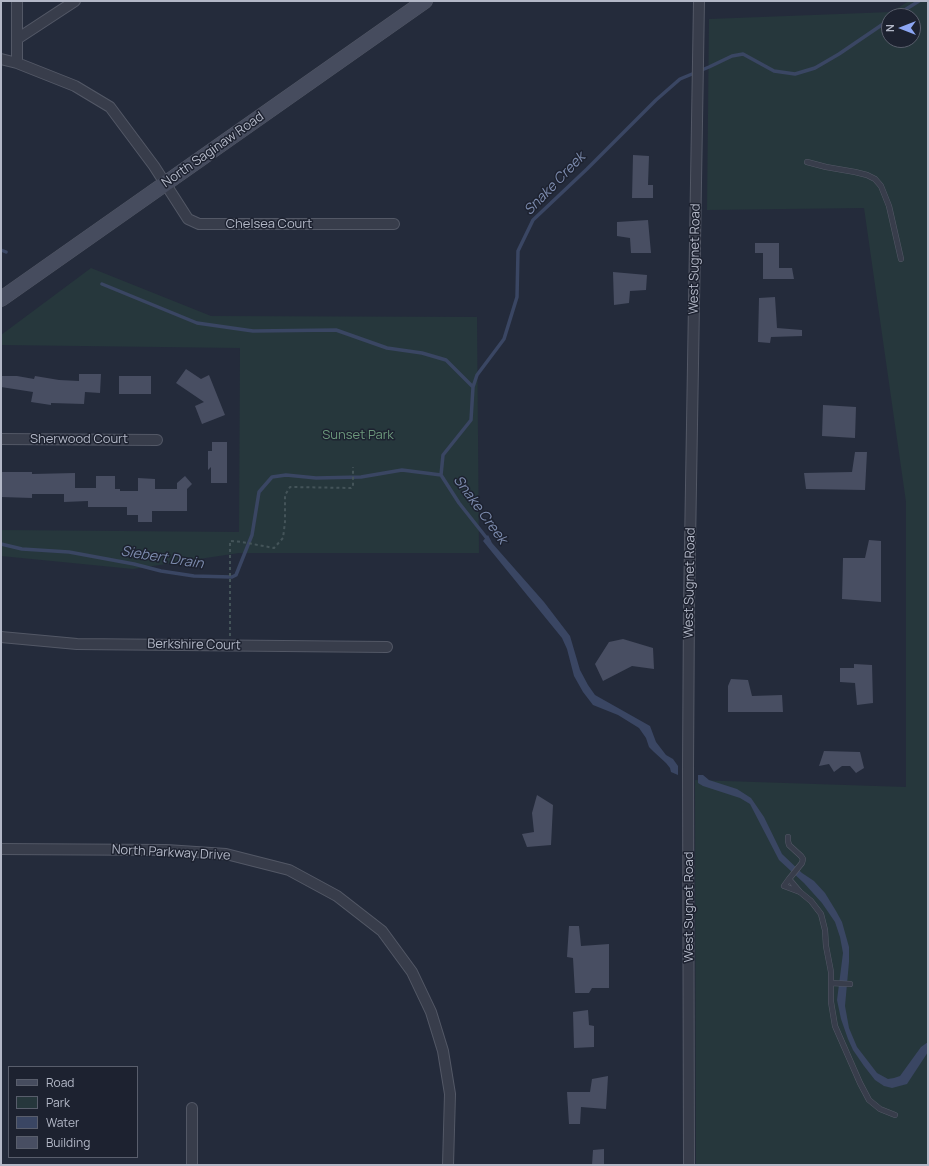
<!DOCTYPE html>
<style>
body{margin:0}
#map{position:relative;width:929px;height:1166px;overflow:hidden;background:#242b3b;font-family:Manrope,sans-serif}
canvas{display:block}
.frame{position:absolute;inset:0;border:2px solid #b3b8c7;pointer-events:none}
.legend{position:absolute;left:8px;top:1066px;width:130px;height:92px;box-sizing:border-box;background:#1d2230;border:1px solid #595e6c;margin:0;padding:5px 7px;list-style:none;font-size:12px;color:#b3b8c7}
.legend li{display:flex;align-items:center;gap:8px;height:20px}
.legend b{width:20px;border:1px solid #595e6c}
.north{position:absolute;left:881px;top:8px;width:40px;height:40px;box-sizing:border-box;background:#1d2230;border:1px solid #595e6c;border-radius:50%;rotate:270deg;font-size:11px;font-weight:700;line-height:16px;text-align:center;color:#b3b8c7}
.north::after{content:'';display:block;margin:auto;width:14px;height:18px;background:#8ca6f3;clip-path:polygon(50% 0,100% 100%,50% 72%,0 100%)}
</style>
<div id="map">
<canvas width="929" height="1166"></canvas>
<div class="frame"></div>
<ul class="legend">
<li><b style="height:5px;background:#464c5e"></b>Road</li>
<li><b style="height:11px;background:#26373c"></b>Park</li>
<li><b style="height:11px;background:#3a4663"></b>Water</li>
<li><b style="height:11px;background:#484e62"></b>Building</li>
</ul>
<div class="north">N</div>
</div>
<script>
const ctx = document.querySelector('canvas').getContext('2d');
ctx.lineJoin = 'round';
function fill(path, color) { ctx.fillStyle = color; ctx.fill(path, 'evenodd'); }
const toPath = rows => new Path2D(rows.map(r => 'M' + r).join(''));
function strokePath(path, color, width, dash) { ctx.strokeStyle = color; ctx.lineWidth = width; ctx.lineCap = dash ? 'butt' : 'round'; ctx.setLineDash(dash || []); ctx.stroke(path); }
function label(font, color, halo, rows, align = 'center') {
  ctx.font = font + ' Manrope,sans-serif'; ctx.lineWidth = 3; ctx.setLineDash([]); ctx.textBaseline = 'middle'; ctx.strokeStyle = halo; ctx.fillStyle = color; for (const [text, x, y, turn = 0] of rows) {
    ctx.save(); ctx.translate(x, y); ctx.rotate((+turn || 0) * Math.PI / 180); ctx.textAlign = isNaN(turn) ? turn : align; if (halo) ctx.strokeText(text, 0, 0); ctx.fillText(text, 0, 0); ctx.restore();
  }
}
const green = toPath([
 [909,1,928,1,928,1165,696,1165,695,780,906,787,906,502,864,208,707,210,709,19,891,12],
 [889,16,913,16,913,40,889,40],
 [91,268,211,316,477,317,479,553,239,553,133,569,1,556,1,530,239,532,240,348,1,345,1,335]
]);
const water = toPath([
 [488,535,492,543,544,602,570,636,580,670,588,685,595,695,650,726,656,742,666,755,673,759,678,766,678,775,671,772,670,768,666,763,654,752,649,747,646,738,639,728,618,715,593,705,583,692,574,676,567,649,562,638,483,541],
 [698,775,703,775,709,780,737,789,751,798,764,817,782,854,802,873,814,881,825,893,836,911,842,922,849,947,849,962,845,1006,849,1028,857,1047,877,1073,888,1079,894,1078,900,1076,921,1047,928,1042,928,1052,907,1084,892,1088,884,1086,875,1080,864,1066,853,1050,848,1039,841,1019,837,1000,843,953,840,937,835,922,822,903,804,883,779,860,750,804,740,798,703,786,698,783]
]);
const stream = toPath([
 [895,16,919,1],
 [1,250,6,252],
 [102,284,197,323,253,331,336,330,387,348,422,353,446,360,473,387],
 [489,541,459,503,441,475,443,455,471,420,473,387,477,375,504,339,517,297,518,251,533,220,587,169,656,100,680,79,709,67,732,56,743,54,774,71,795,74,815,68,839,54,889,20],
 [1,544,22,549,69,552,134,564,161,571,194,576,232,577,236,575,252,535,259,492,272,477,286,475,316,478,361,477,402,470,441,475]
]);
const building = toPath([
 [633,155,649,156,648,185,653,185,653,198,632,198],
 [648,220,651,253,631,253,630,238,617,236,617,222],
 [755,243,779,243,779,268,792,268,794,279,763,279,763,253,755,253],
 [613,272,647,275,646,290,630,291,629,303,614,305],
 [775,297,777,328,802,330,802,336,771,337,770,343,758,342,759,298],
 [186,369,201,379,209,375,225,415,202,424,195,406,204,402,176,383],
 [79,374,101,374,100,393,85,392,84,404,51,403,51,405,31,402,33,392,1,387,1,376,17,376,34,379,35,376,59,380,79,381],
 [119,376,151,376,151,394,119,394],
 [823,405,856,407,855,438,822,436],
 [212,442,227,442,227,483,211,483,211,467,208,470,208,451,212,451],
 [855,452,867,452,865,490,806,489,804,473,852,472],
 [1,472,32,472,32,474,75,473,75,488,96,488,96,476,115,476,115,489,120,489,120,491,138,491,138,478,155,479,155,489,177,489,177,483,185,476,192,484,187,489,187,511,152,511,152,522,138,522,138,515,127,515,127,507,88,507,88,501,64,502,64,494,32,494,32,498,1,497],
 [869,540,881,541,881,602,842,599,843,558,865,558],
 [623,639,653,648,654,669,632,666,603,681,595,664,609,642],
 [854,664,872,665,873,703,857,705,855,683,840,682,840,668,854,668],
 [731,679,748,680,752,696,782,695,783,712,728,712,728,686],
 [824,751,860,752,864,768,856,773,850,766,842,766,834,772,829,764,819,766],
 [537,795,553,805,551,845,527,847,522,834,534,832,532,813],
 [569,926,579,926,581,946,609,944,609,988,592,988,589,993,575,993,573,958,567,957],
 [588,1010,589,1025,594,1026,594,1047,574,1048,573,1012],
 [608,1076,606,1109,581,1107,580,1124,569,1124,567,1092,590,1092,592,1079],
 [604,1149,604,1165,592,1165,593,1150]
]);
const path = toPath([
 [230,636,230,541,242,542,274,548,283,538,285,522,285,495,290,487,351,488,353,487,353,467]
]);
const service = toPath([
 [807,162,826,167,855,172,867,175,875,179,881,186,889,206,901,259],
 [788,837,788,841,789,845,801,856,803,859,802,863,789,879],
 [800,892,789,879,784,886,800,892,811,901,821,914,825,930,826,946,831,972,831,1002,835,1026,860,1083,869,1100,880,1109,895,1115],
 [831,983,850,984]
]);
const minor = toPath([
 [17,39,75,1],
 [1,59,17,63,75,86,110,107,154,166,188,219,199,224,394,224],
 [17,63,17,1],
 [1,439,157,440],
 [1,637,77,644,387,647],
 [1,849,166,850,226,854,289,870,337,896,382,931,412,972,431,1012,443,1051,450,1094,448,1165],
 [192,1165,192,1108],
 [689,1165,688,768,689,606,699,1]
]);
const secondary = toPath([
 [1,299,425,1]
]);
const streetNames = [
 ["North Saginaw Road",213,150,-35],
 ["Chelsea Court",269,224],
 ["West Sugnet Road",695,259,-89],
 ["Sherwood Court",79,439],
 ["West Sugnet Road",690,583,-89],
 ["Berkshire Court",194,645,1],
 ["North Parkway Drive",171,853,3],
 ["West Sugnet Road",689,907,-90]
];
const parkNames = [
 ["Sunset Park",358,435]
];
const waterNames = [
 ["Snake Creek",555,184,-46],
 ["Snake Creek",480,510,54],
 ["Siebert Drain",162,558,9]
];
fill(green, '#26373c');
fill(water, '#3a4663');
strokePath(stream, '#3a4663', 3.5);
fill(building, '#484e62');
strokePath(service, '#535866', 6);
strokePath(minor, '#535866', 12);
strokePath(secondary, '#535866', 16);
strokePath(path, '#445459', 2, [3, 3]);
strokePath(service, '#383d4b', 5);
strokePath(minor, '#383d4b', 10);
strokePath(secondary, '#464c5e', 15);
label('13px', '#b3b8c7', '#1d2230', streetNames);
label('13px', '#6b977b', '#1d2230', parkNames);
label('italic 14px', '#7c8bad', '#1d2230', waterNames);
</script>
